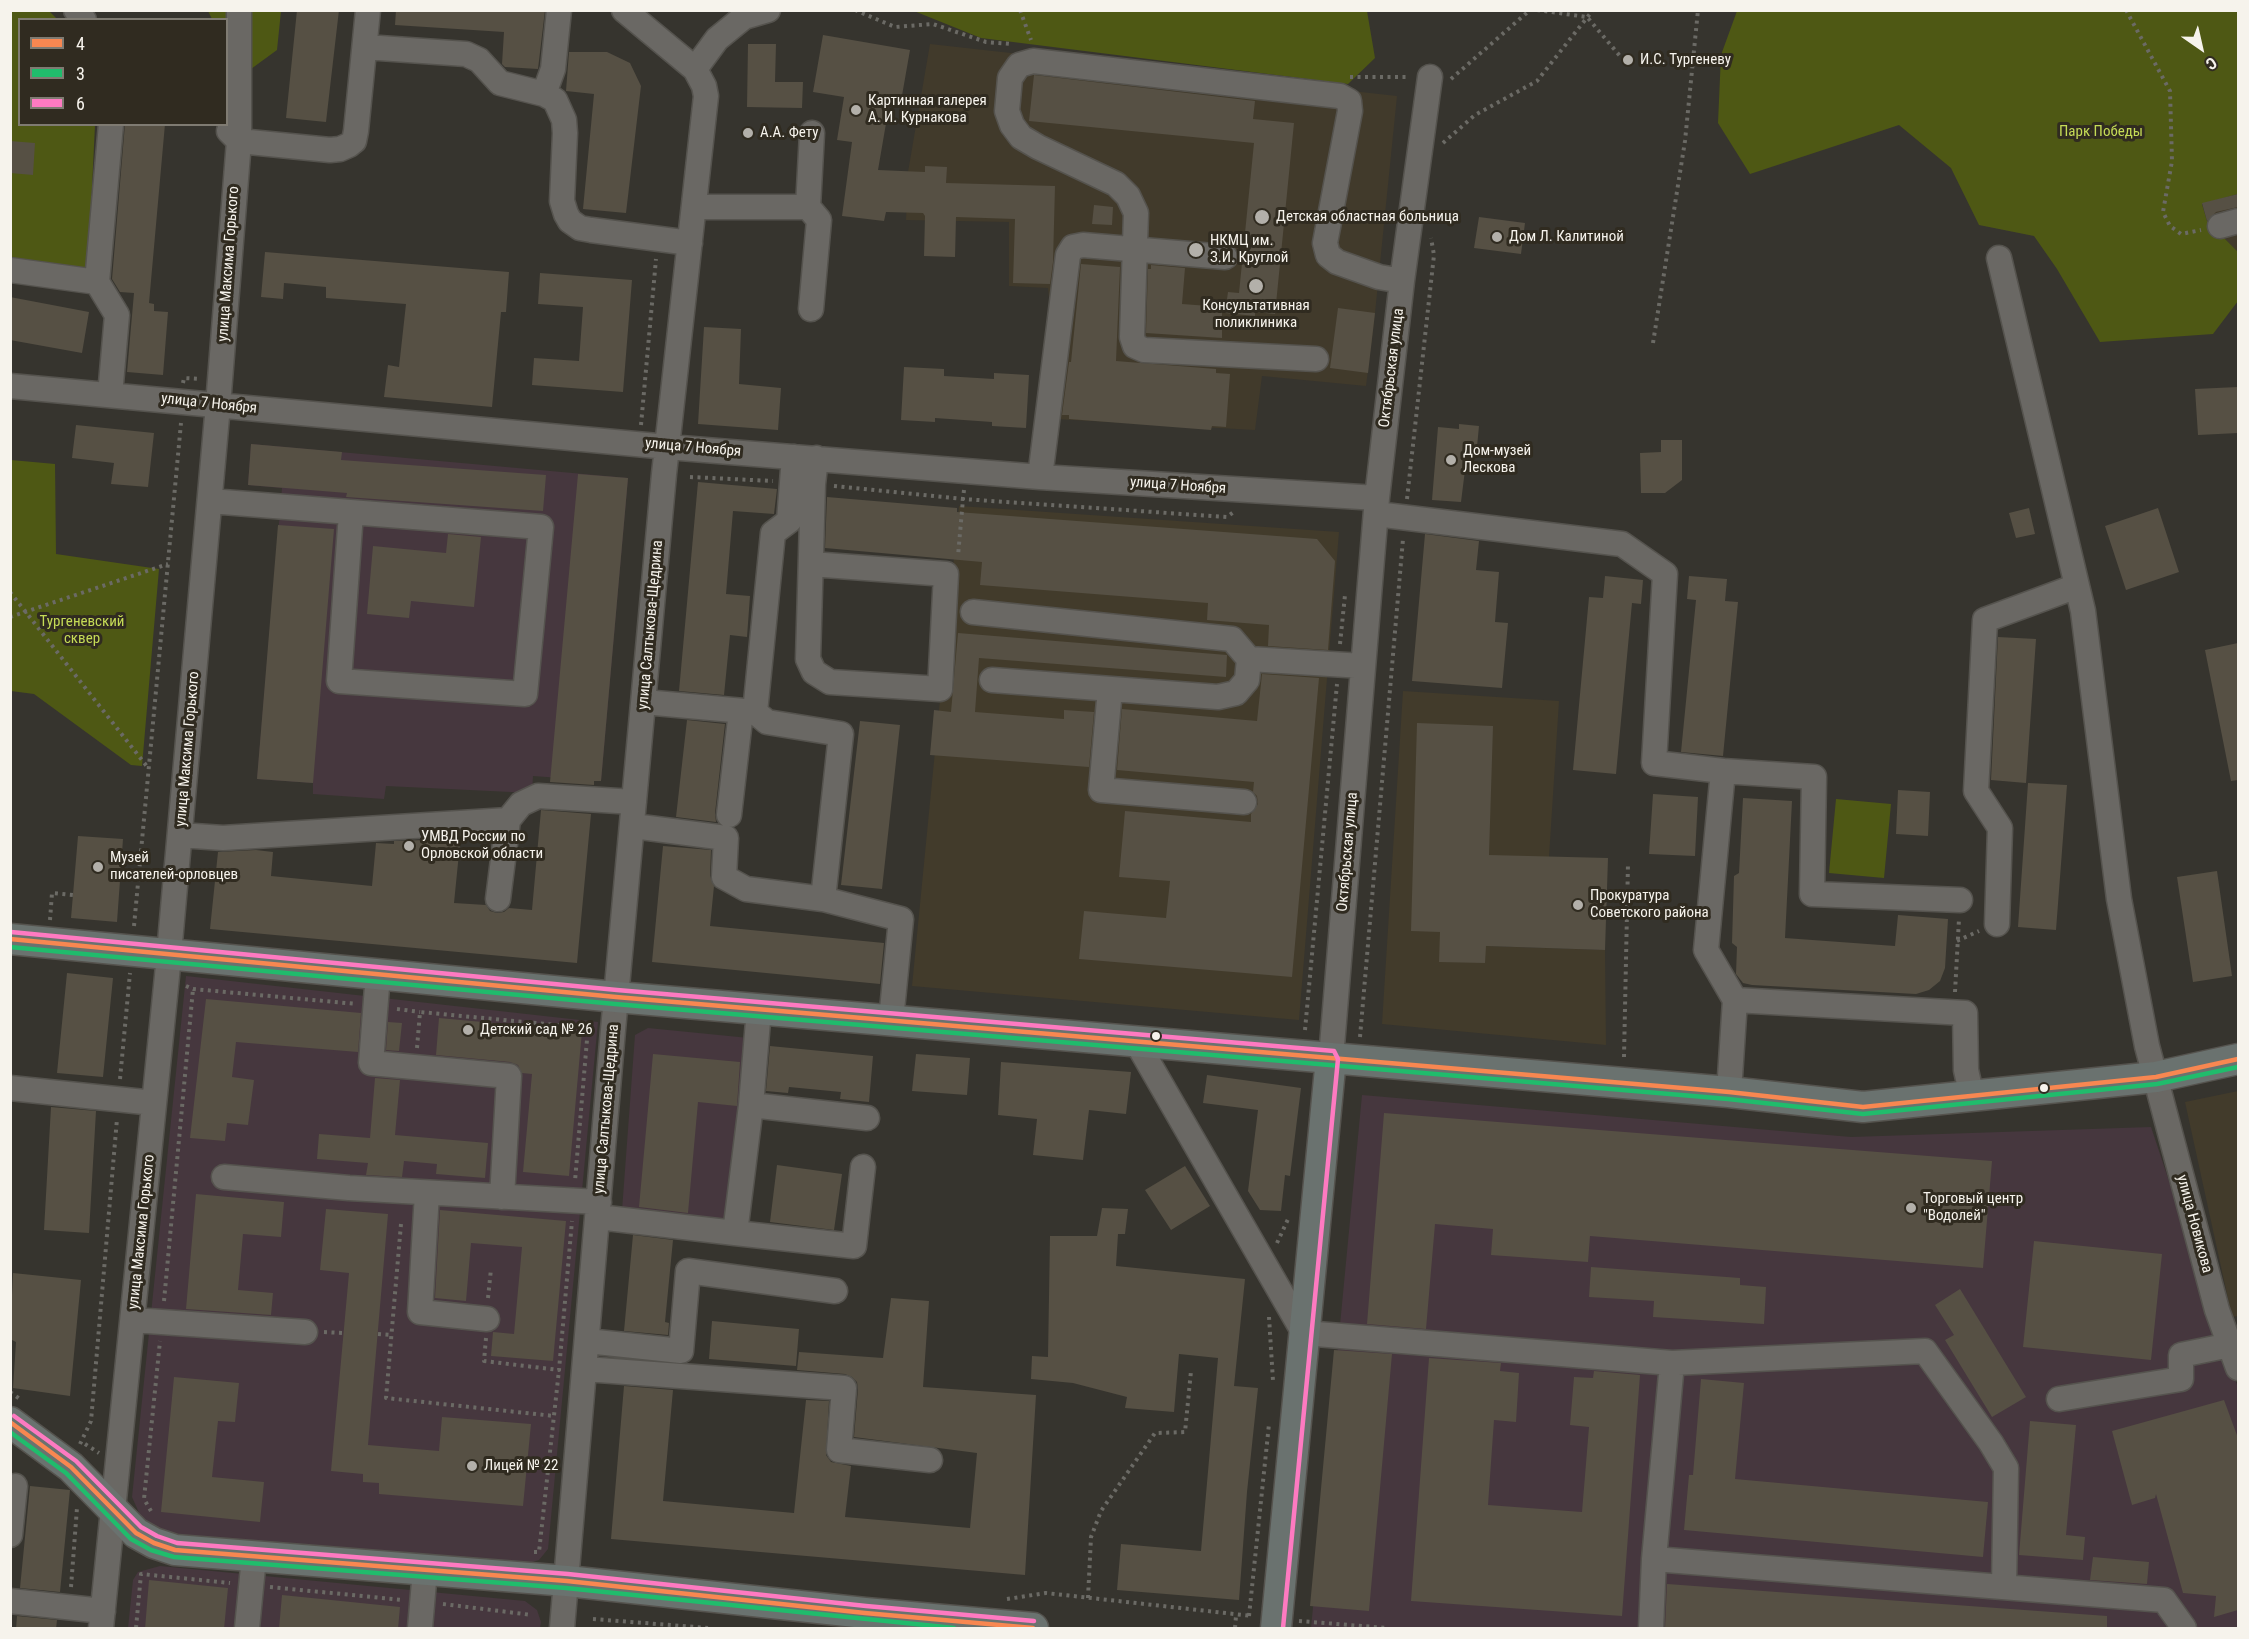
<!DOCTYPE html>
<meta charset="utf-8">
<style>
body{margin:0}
#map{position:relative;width:2249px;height:1639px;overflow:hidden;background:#36342e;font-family:"Roboto Condensed",sans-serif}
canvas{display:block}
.frame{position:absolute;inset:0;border:12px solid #f6f3ec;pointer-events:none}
.legend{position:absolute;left:18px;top:18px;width:210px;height:108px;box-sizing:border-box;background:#302b20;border:2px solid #7f7b72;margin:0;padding:8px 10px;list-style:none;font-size:18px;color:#f6f3ec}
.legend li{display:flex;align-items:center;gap:12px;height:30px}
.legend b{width:30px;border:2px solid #7f7b72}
.north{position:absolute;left:2171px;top:18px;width:60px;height:60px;-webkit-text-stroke:4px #302b20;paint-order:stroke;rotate:146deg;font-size:16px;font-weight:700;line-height:24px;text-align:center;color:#f6f3ec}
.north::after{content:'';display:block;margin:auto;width:21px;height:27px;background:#f6f3ec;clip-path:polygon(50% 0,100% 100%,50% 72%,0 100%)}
</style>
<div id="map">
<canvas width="2249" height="1639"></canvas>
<div class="frame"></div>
<ul class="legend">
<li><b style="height:8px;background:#f88751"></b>4</li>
<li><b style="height:8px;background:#20bc6c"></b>3</li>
<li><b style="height:8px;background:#fe7ac1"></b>6</li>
</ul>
<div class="north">С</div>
</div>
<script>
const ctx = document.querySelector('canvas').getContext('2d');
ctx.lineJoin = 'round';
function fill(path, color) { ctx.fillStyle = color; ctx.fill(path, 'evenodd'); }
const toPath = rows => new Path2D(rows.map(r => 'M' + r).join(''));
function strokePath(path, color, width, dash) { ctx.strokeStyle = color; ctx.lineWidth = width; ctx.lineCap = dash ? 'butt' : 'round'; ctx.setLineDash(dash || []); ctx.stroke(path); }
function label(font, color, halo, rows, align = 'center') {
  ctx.font = font + ' "Roboto Condensed",sans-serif'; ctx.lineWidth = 6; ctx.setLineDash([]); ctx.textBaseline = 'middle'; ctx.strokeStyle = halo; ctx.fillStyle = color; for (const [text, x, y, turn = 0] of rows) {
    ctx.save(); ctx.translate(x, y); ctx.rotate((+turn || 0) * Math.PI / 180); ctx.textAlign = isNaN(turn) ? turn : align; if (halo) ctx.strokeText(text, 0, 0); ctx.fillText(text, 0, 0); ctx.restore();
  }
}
const commercial = toPath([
 [251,444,628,478,601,781,533,776,532,793,386,786,384,799,313,794,313,783,257,779,282,488,248,485],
 [186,976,598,1022,548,1549,539,1560,526,1564,164,1534,149,1526,140,1515,132,1497],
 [648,1028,759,1039,736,1236,621,1224,635,1035],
 [1362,1095,1851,1137,2151,1127,2238,1388,2238,1628,1311,1628],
 [160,1566,525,1601,537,1610,541,1622,540,1628,128,1628,133,1580,138,1572]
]);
const built = toPath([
 [930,44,1397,96,1375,313,1366,386,1262,376,1255,430,1055,419,1069,299,1049,298,1048,288,1009,286,1009,222,906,220,908,172],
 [2238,194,2238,252,2207,221,2202,203]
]);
const education = toPath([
 [959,506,1339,532,1299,1020,912,986],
 [1403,691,1559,701,1549,857,1486,946,1605,950,1606,1045,1382,1024],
 [2238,1091,2238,1316,2232,1317,2185,1102]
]);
const green = toPath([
 [11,11,49,11,57,19,20,20,20,124,95,125,88,271,11,260],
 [208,11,281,11,277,50,240,77,227,49,226,20,212,19],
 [914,11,1367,11,1375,58,1348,84,981,38],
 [1737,11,2238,11,2238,194,2202,204,2207,221,2238,252,2238,301,2213,334,2100,342,2057,269,2034,236,1979,225,1951,168,1899,125,1750,174,1718,123,1721,55],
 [11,460,55,464,56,554,159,569,142,766,131,765,34,694,11,691],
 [1836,799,1891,804,1884,878,1829,873]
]);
const building = toPath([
 [297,10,339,10,326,122,286,118],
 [396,10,545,10,538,69,505,67,502,64,504,32,395,25],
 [823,35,910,50,900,107,889,106,878,170,925,172,925,166,947,167,946,183,1055,186,1053,262,1050,284,1013,283,1015,219,956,217,955,257,924,256,925,216,923,213,886,212,884,221,842,216,852,142,837,140,844,97,813,92],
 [748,44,776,44,775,82,803,82,802,108,747,107],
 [569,52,607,52,630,63,641,86,626,213,583,209,594,94,566,91],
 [1034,75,1255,101,1253,119,1294,123,1275,314,1255,312,1255,316,1225,313,1228,292,1239,293,1254,143,1029,121],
 [125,124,165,124,149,303,154,304,154,311,168,312,163,375,127,372,134,293,120,292,112,279],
 [10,141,35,143,33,175,10,173],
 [2238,194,2238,207,2216,212,2207,221,2202,203],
 [1094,205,1113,207,1112,225,1092,224],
 [1479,217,1525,223,1521,254,1474,248],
 [265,252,509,272,506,312,501,312,492,407,384,397,388,365,399,367,406,304,326,298,326,287,284,283,283,299,261,297],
 [1081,264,1120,267,1116,361,1216,369,1216,373,1230,374,1226,427,1212,426,1211,430,1069,419,1069,415,1062,415,1069,362,1071,362],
 [1151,265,1185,268,1182,304,1222,307,1222,338,1146,333,1148,269,1151,269],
 [540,273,632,280,623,392,532,385,534,358,579,361,583,307,538,304],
 [10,297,89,312,82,353,10,340],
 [1338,308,1375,313,1368,373,1330,368],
 [704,327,741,329,739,384,781,388,778,430,698,424],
 [904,367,944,369,944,376,994,379,994,373,1029,375,1026,428,992,426,992,422,935,418,935,422,901,420],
 [2238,387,2238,433,2198,435,2195,389],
 [1459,424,1479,426,1477,447,1468,446,1461,502,1432,500,1438,427,1459,429],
 [76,425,154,433,148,487,111,484,114,463,72,458],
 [1661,440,1682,440,1682,480,1665,493,1641,493,1640,453,1661,452],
 [251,444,342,452,341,460,546,475,543,511,346,497,347,493,248,485],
 [578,474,628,478,601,781,594,781,594,785,550,782],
 [698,482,777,489,774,514,733,511,726,594,750,596,747,637,730,635,724,695,679,691],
 [827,497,957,508,957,512,1317,539,1335,561,1328,650,1268,646,1269,625,1207,620,1208,603,980,585,982,562,825,548],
 [2029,508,2035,534,2016,538,2009,513],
 [2158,508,2179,572,2126,590,2105,526],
 [278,525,334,529,313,783,257,779],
 [448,534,481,537,474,607,411,601,409,618,367,614,373,546,446,553],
 [1425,534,1479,541,1476,570,1499,572,1495,622,1508,623,1502,688,1412,681],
 [1605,576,1643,580,1641,604,1632,603,1616,774,1573,770,1589,597,1603,598],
 [1689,576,1727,579,1725,601,1738,602,1723,756,1681,752,1696,600,1687,599],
 [958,633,1227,655,1226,677,979,658,975,712,1064,719,1064,710,1094,712,1089,767,930,755,934,710,951,712],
 [1998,637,2036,639,2026,783,1991,780],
 [2238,643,2238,780,2231,781,2205,650],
 [1262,674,1319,678,1292,977,1079,959,1084,911,1166,918,1170,881,1119,877,1125,811,1251,822,1251,814,1258,804,1257,796,1253,792,1254,782,1117,770,1122,709,1257,721],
 [687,720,725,724,715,813,716,822,676,817],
 [860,721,900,725,882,889,841,885],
 [1417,723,1493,726,1489,855,1608,858,1605,950,1486,946,1485,963,1439,962,1440,932,1411,931],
 [2028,783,2067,785,2056,930,2018,927],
 [1898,790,1930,792,1928,836,1896,834],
 [1653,794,1698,797,1695,856,1649,854],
 [1743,798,1792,801,1785,938,1895,946,1898,915,1948,919,1945,968,1940,981,1929,990,1916,994,1752,985,1743,983,1736,974,1737,947,1732,943,1734,876,1739,873],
 [541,810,591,814,577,963,210,929,218,852,256,850,273,852,271,876,372,886,376,843,394,844,394,841,425,840,460,843,454,903,486,905,490,911,497,913,504,912,509,908,532,910],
 [78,836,123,839,117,922,71,918],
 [663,846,711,850,710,876,714,886,710,926,884,943,880,984,652,962],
 [2217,871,2232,976,2193,982,2177,877],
 [67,973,113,978,103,1077,57,1073],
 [206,999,361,1013,358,1052,236,1042,232,1077,254,1080,248,1125,227,1123,225,1141,190,1138],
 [439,1018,582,1031,569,1176,523,1172,532,1074,522,1073,518,1065,510,1062,436,1055],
 [388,1022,402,1023,399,1051,386,1050],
 [770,1046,873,1056,869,1102,840,1099,841,1092,789,1087,788,1093,766,1091],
 [653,1054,740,1062,737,1106,698,1102,688,1213,639,1207],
 [916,1054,970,1058,967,1095,912,1091],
 [1001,1062,1131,1072,1126,1114,1089,1110,1083,1160,1033,1155,1037,1119,998,1115],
 [1207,1075,1301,1088,1290,1176,1285,1175,1281,1211,1260,1210,1248,1191,1258,1110,1203,1103],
 [375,1078,400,1080,395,1135,488,1143,485,1178,436,1174,437,1164,404,1161,402,1177,366,1175,368,1163,317,1159,319,1134,370,1138],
 [51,1107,96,1111,89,1233,44,1230],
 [1384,1113,1992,1161,1983,1268,1590,1236,1588,1262,1491,1255,1493,1229,1435,1224,1426,1329,1367,1324],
 [777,1165,842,1174,834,1230,770,1222],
 [1185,1166,1210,1206,1171,1230,1145,1190],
 [196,1194,284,1202,281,1237,243,1234,238,1290,273,1293,271,1315,186,1309],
 [1102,1208,1128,1209,1125,1234,1118,1234,1116,1266,1245,1279,1234,1386,1258,1388,1247,1492,1239,1600,1117,1590,1121,1544,1201,1551,1218,1358,1179,1354,1174,1412,1125,1408,1127,1397,1073,1383,1031,1379,1032,1356,1048,1357,1050,1236,1097,1236],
 [326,1209,388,1214,368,1445,439,1451,442,1417,531,1424,523,1506,379,1494,379,1483,363,1482,363,1474,331,1471,349,1273,320,1270],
 [440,1210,566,1221,553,1361,491,1356,493,1332,514,1334,522,1247,471,1243,466,1301,435,1298],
 [633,1235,673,1240,665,1322,669,1323,668,1335,624,1331],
 [2034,1241,2162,1254,2151,1360,2023,1347],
 [1591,1267,1740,1278,1740,1285,1766,1287,1764,1324,1653,1317,1654,1301,1589,1297],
 [13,1273,81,1280,70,1396,13,1388,16,1342,10,1339],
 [1960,1289,2026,1397,1992,1417,1945,1340,1954,1335,1935,1305],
 [891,1298,929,1301,923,1387,1036,1395,1025,1575,611,1539,624,1386,673,1390,663,1501,794,1513,806,1400,829,1401,826,1455,831,1462,851,1466,845,1517,970,1528,977,1453,854,1437,858,1389,857,1382,852,1377,845,1374,797,1370,799,1352,883,1358],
 [712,1321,799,1329,796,1366,709,1359],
 [1334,1350,1392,1354,1369,1611,1310,1606],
 [1429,1358,1501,1363,1500,1371,1519,1373,1516,1422,1494,1420,1488,1505,1582,1512,1589,1427,1570,1425,1574,1377,1593,1378,1594,1371,1640,1375,1622,1616,1411,1601],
 [174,1377,239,1383,235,1422,218,1421,212,1477,264,1482,260,1522,161,1512],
 [1701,1379,1744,1383,1735,1479,1988,1502,1983,1557,1684,1530,1689,1475,1693,1475],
 [2224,1400,2238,1438,2238,1610,2214,1617,2216,1596,2183,1593,2156,1494,2155,1498,2132,1505,2112,1431],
 [2030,1421,2076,1425,2066,1535,2085,1537,2083,1560,2019,1555],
 [30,1486,70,1490,60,1592,20,1588],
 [2093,1557,2149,1562,2147,1584,2090,1580],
 [149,1580,228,1588,224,1629,145,1629],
 [1667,1584,2107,1616,2107,1629,1665,1629],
 [282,1595,400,1607,398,1629,279,1629],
 [17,1616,57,1620,56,1629,16,1629]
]);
const path = toPath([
 [855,10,895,27,933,24,986,42,1011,44],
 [1020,10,1031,40],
 [1537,10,1587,17,1620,56],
 [2126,10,2170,91,2172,161,2163,212,2170,226,2181,234,2201,230],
 [1350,77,1408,77],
 [1451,79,1530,10],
 [1443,143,1475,115,1537,81,1593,10],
 [1653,343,1685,141,1698,10],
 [183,383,184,378,201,379],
 [641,425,656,259],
 [690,477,773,481],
 [834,486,963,499,958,556],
 [964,490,963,499,1227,517,1235,511],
 [1407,499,1434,255,1431,238],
 [10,592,149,769],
 [10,617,168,564],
 [1340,644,1345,595],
 [50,920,52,893,73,895],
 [134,926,181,423],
 [1957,941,1979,931],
 [186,986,193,989,357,1004],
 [1955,992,1959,919],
 [397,1009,420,1012],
 [1305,1030,1337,684],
 [1360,1037,1403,539],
 [417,1048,420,1012,588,1028,575,1181],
 [1624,1057,1628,863],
 [120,1079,130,973],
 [401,1224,386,1398,554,1416],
 [1277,1243,1289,1217],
 [488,1298,491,1269],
 [164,1301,193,989],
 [1269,1317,1273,1381],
 [324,1332,343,1333],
 [378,1334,391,1335],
 [486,1338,484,1361,559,1370,572,1221],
 [10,1392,20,1399],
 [80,1444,91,1421,117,1119],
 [85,1444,99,1453],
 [151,1511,144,1499,160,1341],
 [534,1552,539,1552,559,1370],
 [71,1587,77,1508],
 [270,1587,403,1600],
 [1088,1598,1091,1537,1101,1511,1155,1433,1185,1432,1191,1371],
 [1007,1599,1046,1593,1252,1616],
 [443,1604,532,1615],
 [1249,1616,1269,1424],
 [593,1619,708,1628],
 [1299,1621,1387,1628],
 [136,1628,141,1574,230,1583],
 [1235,1628,1236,1616,1238,1616]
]);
const minor = toPath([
 [76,10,84,20],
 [365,47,466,54,479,60,500,83,544,94,555,100,564,120,565,133,562,201,566,214,570,221,580,228,591,230,690,243],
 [695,69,717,39,744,17,768,10],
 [544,94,553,69,559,10],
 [229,131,239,141,330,150,340,149,349,145,354,141,356,131,368,10],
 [694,207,808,207,812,133],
 [808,207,819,220,811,309],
 [2220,226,2238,221],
 [1999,258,2083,611,2119,899,2147,1046,2217,1310,2238,1368],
 [10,270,97,282],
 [1316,359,1144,350,1135,346,1132,337,1136,213,1128,196,1116,184,1038,147,1021,137,1012,125,1007,111,1010,78,1019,65,1033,61,1340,96,1349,101,1350,111,1325,243,1328,255,1337,262,1379,277,1402,281],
 [10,386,668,447,1040,477,1377,498],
 [110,395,117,315,97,282,111,124],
 [1040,477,1068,255,1073,247,1083,245,1225,257],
 [210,501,541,527,525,694,339,681,351,513],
 [1376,514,1622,544,1665,574,1654,763,1723,771],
 [811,564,946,574,940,689,830,682,814,672,808,659,813,484,816,458],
 [973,612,1232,639,1249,659,1363,666],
 [992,680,1218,697,1236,693,1247,680,1249,659],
 [1110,689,1101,790,1244,802],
 [644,702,755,712,773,533,789,521,794,457],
 [729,815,741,711],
 [508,820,521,804,538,796,634,802],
 [633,826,726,838,724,877,746,889,823,899,841,734,767,722,755,712],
 [180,835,223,838,508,820,498,899],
 [823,899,901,919,891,1020],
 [1997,924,2000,828,1976,791,1985,620,2077,586],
 [378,974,371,1063,509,1076,502,1197],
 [1735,1000,1706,950,1723,771,1814,777,1812,894,1960,900],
 [1136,1041,1304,1333,1672,1363,1925,1351,1991,1443,2006,1468,2004,1587],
 [1331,1058,1377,498,1402,281,1430,77],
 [10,1088,154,1103],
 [1729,1092,1735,1000,1965,1013,1966,1070,1972,1097],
 [751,1105,867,1118],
 [224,1177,349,1188,599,1202],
 [427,1193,420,1312,487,1319],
 [598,1217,735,1233,751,1105,759,1009],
 [735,1233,854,1246,863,1167],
 [133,1320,305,1332],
 [587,1341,681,1351,688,1271,835,1291],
 [585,1369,844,1388,839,1450,930,1460],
 [2059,1399,2181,1379,2181,1355,2230,1345],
 [10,1535,15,1486],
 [1654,1559,1672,1363],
 [10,1601,103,1611],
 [101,1628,167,976,218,405,239,141,239,10],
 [247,1628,254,1557],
 [420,1628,425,1570],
 [562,1628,613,1030,664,474,706,96,704,86,695,69,624,10],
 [1651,1628,1654,1559,2164,1600,2184,1628]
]);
const major = toPath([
 [10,939,616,997,1729,1092,1863,1107,2156,1077,2238,1059],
 [10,1422,71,1467,136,1533,154,1543,175,1550,567,1581,865,1613,1033,1628],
 [1276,1628,1331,1058]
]);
const bus1 = toPath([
 [10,939,616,997,1729,1092,1863,1107,2156,1077,2238,1059],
 [10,1422,71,1467,136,1533,154,1543,175,1550,567,1581,865,1613,1033,1628]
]);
const bus2 = toPath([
 [10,947,615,1004,1728,1099,1863,1114,2157,1084,2238,1067],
 [10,1432,66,1473,131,1539,151,1550,174,1557,566,1588,954,1628]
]);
const bus3 = toPath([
 [11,932,617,990,1334,1051,1338,1059,1283,1628],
 [14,1416,76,1461,141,1527,157,1536,177,1543,568,1574,866,1606,1034,1621]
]);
const markers = [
 [1628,60,6,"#b3b0aa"],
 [856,110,6,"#b3b0aa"],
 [748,133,6,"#b3b0aa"],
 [1262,217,8,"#b3b0aa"],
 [1497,237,6,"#b3b0aa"],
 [1196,250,8,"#b3b0aa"],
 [1256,286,8,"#b3b0aa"],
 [1451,460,6,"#b3b0aa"],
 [409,846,6,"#b3b0aa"],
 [98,867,6,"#b3b0aa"],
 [1578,905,6,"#b3b0aa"],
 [468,1030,6,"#b3b0aa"],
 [1156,1036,5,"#f6f3ec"],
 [2044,1088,5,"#f6f3ec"],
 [1911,1208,6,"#b3b0aa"],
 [472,1466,6,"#b3b0aa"]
];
const poiNames = [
 ["И.С. Тургеневу",1640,60],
 ["Картинная галерея",868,101],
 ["А. И. Курнакова",868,118],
 ["А.А. Фету",760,133],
 ["Детская областная больница",1276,217],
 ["Дом Л. Калитиной",1509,237],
 ["НКМЦ им.",1210,241],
 ["З.И. Круглой",1210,258],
 ["Консультативная",1256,306,"center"],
 ["поликлиника",1256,323,"center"],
 ["Дом-музей",1463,451],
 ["Лескова",1463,468],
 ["УМВД России по",421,837],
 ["Орловской области",421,854],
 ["Музей",110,858],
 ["писателей-орловцев",110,875],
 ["Прокуратура",1590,896],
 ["Советского района",1590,913],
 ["Детский сад № 26",480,1030],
 ["Торговый центр",1923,1199],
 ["\"Водолей\"",1923,1216],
 ["Лицей № 22",484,1466]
];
const parkNames = [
 ["Парк Победы",2101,132],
 ["Тургеневский",82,622],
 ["сквер",82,639]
];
const streetNames = [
 ["улица Максима Горького",229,264,-86],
 ["Октябрьская улица",1392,368,-83],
 ["улица 7 Ноября",209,404,6],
 ["улица 7 Ноября",693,448,5],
 ["улица 7 Ноября",1178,486,4],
 ["улица Салтыкова-Щедрина",651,625,-85],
 ["улица Максима Горького",188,749,-85],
 ["Октябрьская улица",1348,852,-85],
 ["улица Салтыкова-Щедрина",607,1109,-85],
 ["улица Новикова",2194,1224,75],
 ["улица Максима Горького",142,1232,-84]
];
fill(commercial, '#46373e');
fill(built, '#413a2b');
fill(education, '#423b2b');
fill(green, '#4e5814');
fill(building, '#565044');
strokePath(minor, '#55534e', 27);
strokePath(major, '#55534e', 33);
strokePath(path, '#6b6a65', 4, [3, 4.5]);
strokePath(minor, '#6a6864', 24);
strokePath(major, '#6a726f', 30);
strokePath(bus1, '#f88751', 4.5);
strokePath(bus2, '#20bc6c', 4.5);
strokePath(bus3, '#fe7ac1', 4.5);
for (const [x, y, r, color] of markers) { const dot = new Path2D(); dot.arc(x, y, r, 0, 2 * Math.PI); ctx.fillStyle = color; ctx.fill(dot); strokePath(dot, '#302b20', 2); }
label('15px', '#f6f3ec', '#302b20', poiNames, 'left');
label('15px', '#c5db56', '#302b20', parkNames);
label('15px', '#f6f3ec', '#302b20', streetNames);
</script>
